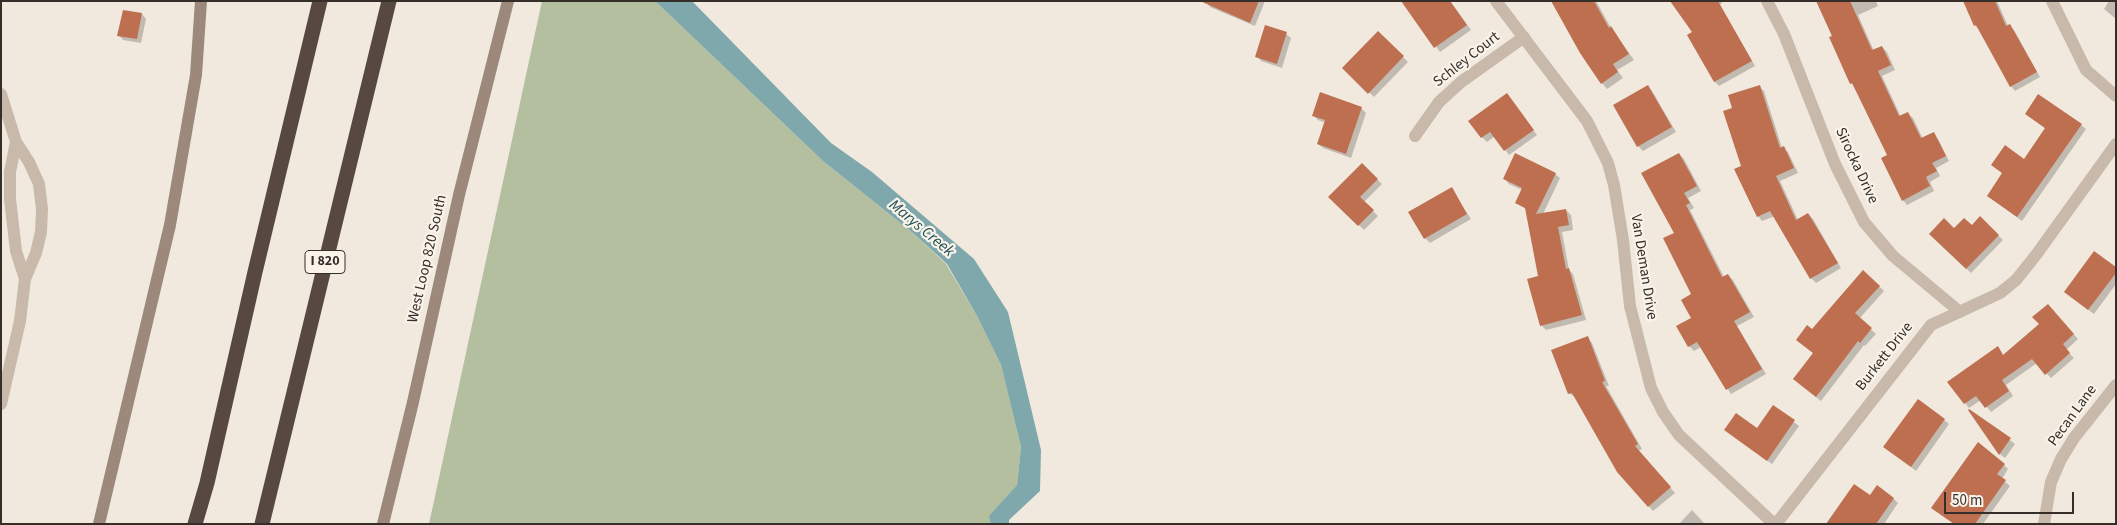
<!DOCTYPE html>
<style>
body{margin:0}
#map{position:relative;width:2117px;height:525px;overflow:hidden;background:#f1e9de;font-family:"Source Sans 3",sans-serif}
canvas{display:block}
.frame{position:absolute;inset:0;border:2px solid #362e29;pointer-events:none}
.scale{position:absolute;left:1944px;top:492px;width:130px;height:22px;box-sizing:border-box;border:2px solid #362e29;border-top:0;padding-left:6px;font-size:15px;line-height:18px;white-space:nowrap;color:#362e29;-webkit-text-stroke:4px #f9f3ea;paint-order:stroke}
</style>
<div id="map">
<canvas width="2117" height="525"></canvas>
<div class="frame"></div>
<div class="scale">50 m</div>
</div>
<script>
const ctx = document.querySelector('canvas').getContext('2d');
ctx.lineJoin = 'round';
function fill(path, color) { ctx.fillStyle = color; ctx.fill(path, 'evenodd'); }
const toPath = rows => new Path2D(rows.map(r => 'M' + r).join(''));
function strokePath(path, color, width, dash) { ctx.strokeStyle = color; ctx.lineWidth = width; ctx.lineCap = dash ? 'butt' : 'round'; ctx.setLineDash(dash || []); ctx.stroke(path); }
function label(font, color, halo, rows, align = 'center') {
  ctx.font = font + ' "Source Sans 3",sans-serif'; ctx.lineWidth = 4.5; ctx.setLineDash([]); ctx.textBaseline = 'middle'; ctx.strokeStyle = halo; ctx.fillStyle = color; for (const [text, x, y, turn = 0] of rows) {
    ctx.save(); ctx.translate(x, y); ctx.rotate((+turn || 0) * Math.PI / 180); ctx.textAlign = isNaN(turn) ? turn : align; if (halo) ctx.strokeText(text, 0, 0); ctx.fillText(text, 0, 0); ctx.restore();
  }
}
const green = toPath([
 [542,1,655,1,823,161,913,233,946,264,977,316,1001,365,1021,447,1017,485,990,516,991,524,429,524]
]);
const water = toPath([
 [655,1,692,1,831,143,872,172,974,259,1008,312,1041,450,1040,491,1009,520,1009,524,991,524,989,516,1017,485,1021,447,1001,365,977,316,947,264,913,233,823,161]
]);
const shadow = toPath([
 [1206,1,1265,1,1255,26,1210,7],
 [1403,1,1450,1,1471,30,1440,52],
 [1553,1,1596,1,1611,28,1634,60,1617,70,1623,78,1607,89,1602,83],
 [1671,1,1721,1,1722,3,1720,5,1755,66,1719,86,1715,82,1693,33],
 [1818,1,1876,1,1878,6,1858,15,1874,51,1882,47,1887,52,1895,70,1882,76,1901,117,1908,114,1913,118,1923,139,1933,134,1938,139,1949,161,1936,168,1940,176,1930,182,1934,191,1907,205,1903,200,1889,156,1855,88,1851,83],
 [1964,1,1997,1,2008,26,2014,30,2040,77,2015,91,2011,86,1979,30,1975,25],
 [2109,1,2116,1,2116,19,2104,9],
 [142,14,146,19,141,43,123,40,119,35],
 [1378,32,1408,62,1374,97,1344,68],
 [1286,34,1291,38,1282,68,1261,61,1257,56],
 [1648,87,1652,91,1676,132,1643,151,1638,146],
 [1759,87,1764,91,1782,148,1788,152,1798,173,1780,181,1798,220,1808,214,1813,219,1841,268,1816,283,1811,278,1775,216,1762,221,1758,216,1742,166,1734,109],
 [1507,94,1537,135,1509,155,1495,136,1487,142,1482,137],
 [1361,108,1366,113,1351,158,1323,148,1318,144,1326,123,1318,120,1314,116],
 [2026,114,2081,125,2086,129,2022,221,1988,196,2003,174,1993,165,2024,160,2046,129],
 [1679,154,1684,159,1701,191,1688,198,1694,208,1690,210,1724,277,1728,275,1733,280,1754,317,1737,326,1766,374,1731,394,1701,347,1694,351,1689,346,1693,318,1693,295,1675,233],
 [1362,165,1382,184,1364,202,1378,216,1364,230,1330,197],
 [1555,174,1560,178,1543,214,1566,210,1571,215,1573,230,1562,232,1569,270,1573,274,1586,320,1546,330,1541,325,1539,277,1527,210,1516,202,1522,190,1509,184,1505,179],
 [1451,189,1471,219,1430,243,1425,238],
 [1980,218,2003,240,1971,273,1931,234,1972,227],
 [2116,269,2116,284,2094,314,2070,296],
 [1879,286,1884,291,1859,319,1876,334,1865,346,1864,345,1821,401,1799,384,1814,354,1797,340],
 [2052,310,2078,339,2066,350,2074,358,2051,378,2037,363,2006,385,2013,396,1991,412,1981,400,1969,408,1949,382,1997,348,2004,356,2040,324],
 [1588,338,1592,343,1609,386,1606,386,1642,449,1638,451,1675,493,1653,511,1618,471,1576,398,1569,393],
 [1774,407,1799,426,1772,464,1725,430,1758,430],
 [1970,411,2015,444,2005,458,2000,454],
 [1944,420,1949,424,1916,471,1885,447],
 [2004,465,2008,469,2002,479,2010,486,1983,524,1954,524],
 [1854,485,1870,497,1894,499,1898,503,1884,524,1826,524],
 [1692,510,1705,524,1679,524]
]);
const building = toPath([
 [1200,1,1259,1,1250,23],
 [1401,1,1450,1,1467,25,1434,48],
 [1551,1,1594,1,1609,28,1611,26,1629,54,1613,64,1618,72,1601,84,1580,53],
 [1670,1,1718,1,1752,61,1714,82,1687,35,1692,32],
 [1816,1,1850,1,1872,50,1882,46,1891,65,1878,71,1899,116,1908,112,1921,138,1934,132,1946,156,1932,163,1937,171,1926,177,1930,186,1902,201,1881,158,1887,155,1852,83,1850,84,1829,37,1832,36],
 [1963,1,1995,1,2006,26,2010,24,2037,72,2010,87,1976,25,1974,26],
 [123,10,142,13,137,39,117,36],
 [1265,25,1287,32,1277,64,1255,57],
 [1378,31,1404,56,1368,94,1342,68],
 [1648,85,1672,127,1637,147,1613,105],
 [1760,85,1780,148,1784,146,1794,168,1776,176,1796,220,1808,213,1838,263,1810,279,1770,211,1757,217,1734,169,1741,166,1723,111,1732,108,1728,95],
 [1320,92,1362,107,1346,154,1317,144,1325,120,1312,116],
 [1507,93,1534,130,1504,151,1490,132,1481,138,1468,121],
 [2038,94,2082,124,2017,217,1987,196,2002,173,1991,165,2005,145,2024,159,2045,128,2025,114],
 [1515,153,1556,173,1536,214,1566,209,1569,225,1558,227,1566,269,1569,268,1582,315,1540,326,1527,279,1538,276,1525,208,1515,203,1522,188,1503,179],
 [1679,153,1697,186,1684,193,1690,203,1686,205,1722,277,1728,274,1750,312,1734,321,1762,369,1726,390,1697,342,1688,347,1676,326,1691,318,1681,300,1691,294,1663,238,1674,233,1641,173],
 [1362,163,1378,179,1360,197,1374,210,1358,226,1328,197],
 [1452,187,1467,214,1424,239,1408,212],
 [1980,216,1999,235,1966,269,1929,234,1944,218,1954,228,1964,218,1972,225],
 [2094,251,2116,267,2116,273,2088,310,2064,292],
 [1863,270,1880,286,1855,313,1872,328,1860,343,1858,341,1816,397,1793,379,1813,353,1796,340,1807,325,1812,329],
 [2048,304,2074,334,2063,344,2070,353,2045,375,2032,359,2002,380,2009,391,1985,408,1976,396,1964,404,1947,382,1998,346,2003,355,2039,324,2032,317],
 [1588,336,1605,381,1602,382,1638,444,1635,446,1671,487,1648,507,1617,472,1572,393,1568,394,1551,350],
 [1918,399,1945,419,1911,467,1883,447],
 [1773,405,1795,420,1767,461,1724,430,1736,413,1757,428],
 [1969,409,2011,438,1999,455,1968,410],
 [1978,442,2005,464,1997,474,2006,480,1975,524,1954,524,1931,508],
 [1854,484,1870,495,1877,485,1894,498,1876,524,1826,524]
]);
const street = toPath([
 [1496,1,1587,121,1608,163,1614,185,1623,240,1630,306,1651,388,1663,412,1679,435,1774,524],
 [1767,1,1784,34,1835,164,1864,222,1893,256,1960,312],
 [2052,1,2086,70,2116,96],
 [1,94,16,142,29,162,39,184,42,209,41,232,36,253,25,279,20,321,1,404],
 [1415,136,1439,102,1461,82,1524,37],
 [16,142,10,172,10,199,16,251,25,279],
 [1776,524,1931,325,2000,293,2016,280,2036,255,2116,144],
 [2044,524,2051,482,2061,459,2074,438,2116,385]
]);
const secondary = toPath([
 [99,524,170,225,196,75,201,1],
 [383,524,413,402,459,195,508,1]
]);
const highway = toPath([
 [195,524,207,483,255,272,320,1],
 [262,524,389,1]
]);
const shields = [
 [325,262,40]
];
const shieldNames = [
 ["I 820",325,262]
];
const streetNames = [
 ["Schley Court",1467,60,-38],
 ["Sirocka Drive",1856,166,65],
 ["West Loop 820 South",428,259,-77],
 ["Van Deman Drive",1643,267,81],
 ["Burkett Drive",1885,357,-52],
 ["Pecan Lane",2073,416,-54]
];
const waterNames = [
 ["Marys Creek",921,229,40]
];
fill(green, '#b3bf9f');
fill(water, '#7fa8ac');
fill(shadow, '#0003');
fill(building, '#be6f4f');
strokePath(street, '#c8b9ab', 12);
strokePath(secondary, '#9c897c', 12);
strokePath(highway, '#574941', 15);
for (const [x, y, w] of shields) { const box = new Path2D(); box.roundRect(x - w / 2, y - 11.5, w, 23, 4); ctx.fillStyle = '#f9f3ea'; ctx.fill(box); strokePath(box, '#362e29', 1); }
label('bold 14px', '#362e29', null, shieldNames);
label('15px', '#362e29', '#f9f3ea', streetNames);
label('italic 16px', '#225055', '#f9f3ea', waterNames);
</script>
